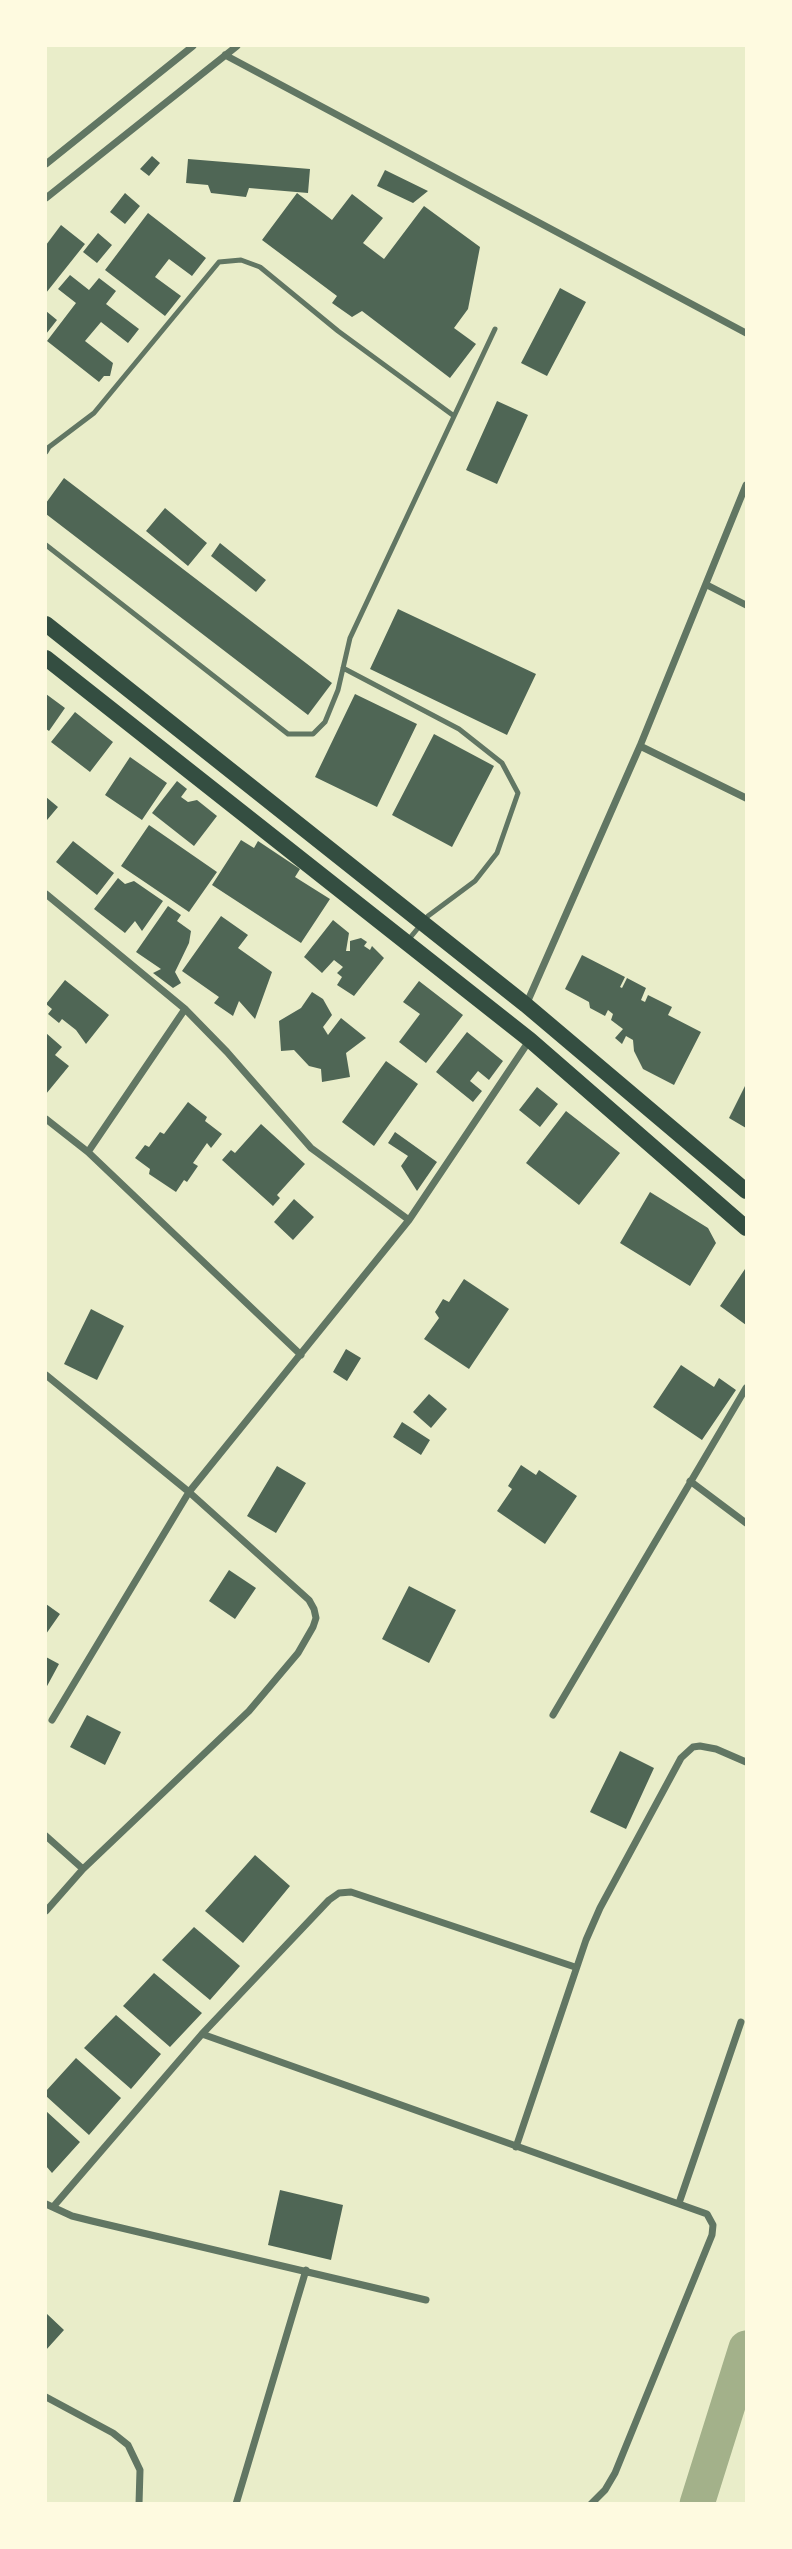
<!DOCTYPE html>
<style>
body{margin:0}
#map{position:relative;width:792px;height:2549px;overflow:hidden;background:#e9edc9;font-family:Manrope,sans-serif}
canvas{display:block}
.frame{position:absolute;inset:0;border:47px solid #fefae0;pointer-events:none}
</style>
<div id="map">
<canvas width="792" height="2549"></canvas>
<div class="frame"></div>
</div>
<script>
const ctx = document.querySelector('canvas').getContext('2d');
ctx.lineJoin = 'round';
const toPath = rows => new Path2D(rows.map(r => 'M' + r).join(''));
function strokePath(path, color, width, dash) { ctx.strokeStyle = color; ctx.lineWidth = width; ctx.lineCap = dash ? 'butt' : 'round'; ctx.setLineDash(dash || []); ctx.stroke(path); }
function fill(path, color) { ctx.fillStyle = color; ctx.fill(path, 'evenodd'); }
const river = toPath([
 [697,2504,746,2348]
]);
const building = toPath([
 [152,156,160,163,149,176,140,169],
 [188,159,310,169,308,193,249,188,246,197,211,193,208,185,186,183],
 [385,170,428,191,413,203,377,186],
 [125,193,140,206,125,224,110,212],
 [297,193,332,220,352,194,383,218,363,243,384,259,424,206,480,247,468,309,454,328,476,344,450,378,362,311,352,317,332,303,337,296,262,240],
 [148,213,206,258,192,276,169,259,155,277,181,296,165,316,105,270],
 [61,225,85,244,46,293,46,245],
 [98,233,112,245,97,263,83,252],
 [70,275,89,290,99,278,116,291,106,304,139,329,128,343,101,322,85,341,113,363,110,376,104,376,99,382,47,341,76,303,58,289],
 [560,288,586,302,547,376,521,363],
 [46,311,57,320,46,334],
 [497,401,528,415,497,484,466,470],
 [64,478,332,683,308,715,46,514,46,503],
 [165,508,207,543,188,566,146,531],
 [220,543,266,580,256,592,211,556],
 [398,609,536,674,507,735,370,669],
 [46,694,65,708,49,731,46,729],
 [355,694,417,724,377,807,315,777],
 [75,712,113,742,90,772,51,742],
 [434,734,494,766,452,847,392,815],
 [130,757,167,783,142,820,105,795],
 [177,781,187,789,181,797,188,802,197,800,217,816,194,846,152,813],
 [46,797,58,807,47,820,46,818],
 [149,825,217,872,189,912,121,866],
 [241,840,254,848,258,841,300,869,295,877,330,899,301,943,212,885],
 [73,841,114,873,97,895,56,862],
 [118,878,125,884,134,881,163,901,142,931,135,921,125,933,94,909],
 [168,906,181,915,177,921,191,931,189,943,175,972,181,983,173,988,153,973,161,969,136,952],
 [221,916,248,935,238,948,272,972,255,1019,239,1001,233,1016,214,1003,219,997,182,971],
 [333,920,349,933,346,951,350,951,350,941,361,938,367,942,364,946,370,950,372,946,384,958,354,996,337,985,342,977,337,973,343,967,334,960,322,973,304,957],
 [582,955,625,977,620,987,622,988,627,978,646,988,641,1000,645,1002,648,995,672,1007,668,1015,701,1032,674,1085,643,1069,634,1051,633,1040,626,1036,622,1044,615,1038,623,1029,611,1020,613,1014,608,1010,605,1016,590,1008,589,1002,565,989],
 [65,980,109,1015,86,1044,76,1030,62,1019,59,1023,48,1014,52,1009,46,1004],
 [419,981,463,1015,426,1063,399,1042,420,1014,403,1002],
 [312,992,323,999,332,1015,323,1027,328,1035,341,1018,366,1038,346,1053,350,1077,322,1082,321,1069,309,1066,294,1050,281,1051,279,1021,301,1008],
 [467,1032,503,1061,489,1080,478,1071,470,1081,482,1091,473,1102,436,1072],
 [46,1033,62,1047,55,1055,69,1066,46,1094],
 [386,1061,418,1084,374,1146,342,1122],
 [746,1084,746,1128,729,1118],
 [537,1087,558,1104,540,1127,519,1110],
 [188,1102,207,1117,205,1121,222,1134,211,1148,207,1143,193,1163,198,1166,187,1182,184,1180,176,1192,149,1174,150,1169,135,1158,145,1145,149,1147,160,1132,164,1134],
 [566,1111,620,1153,579,1205,526,1163],
 [261,1124,305,1164,277,1195,280,1198,273,1206,222,1160,231,1150,235,1153],
 [395,1132,437,1162,417,1191,401,1166,408,1156,388,1143],
 [650,1192,708,1228,716,1243,690,1286,620,1243],
 [294,1199,314,1217,293,1240,274,1222],
 [745,1269,746,1270,746,1325,720,1306],
 [464,1279,509,1309,469,1369,424,1339,439,1318,435,1312,443,1299,449,1302],
 [91,1309,124,1326,97,1380,64,1364],
 [346,1349,361,1358,347,1381,333,1372],
 [681,1365,714,1387,719,1378,736,1390,702,1440,653,1407],
 [429,1394,447,1409,431,1428,413,1412],
 [402,1422,430,1440,421,1455,393,1437],
 [521,1465,536,1475,539,1470,577,1496,545,1544,497,1511,512,1489,508,1486],
 [277,1466,306,1483,276,1533,247,1516],
 [229,1570,256,1588,235,1619,209,1601],
 [409,1586,456,1610,429,1663,382,1639],
 [46,1604,60,1614,46,1634],
 [46,1657,59,1664,46,1688],
 [87,1715,121,1732,105,1765,70,1747],
 [620,1751,654,1768,626,1829,590,1812],
 [255,1855,290,1886,243,1943,205,1911],
 [194,1927,240,1966,210,2000,162,1960],
 [154,1973,202,2013,170,2047,123,2006],
 [116,2015,161,2054,131,2089,84,2048],
 [76,2058,121,2098,89,2135,46,2096,46,2091],
 [46,2111,80,2142,52,2173,46,2166],
 [280,2190,343,2205,331,2260,268,2245],
 [46,2313,64,2330,46,2350]
]);
const service = toPath([
 [46,452,49,447,94,413,219,262,241,260,260,267,338,331,454,416],
 [46,545,288,734,313,734,325,722,338,690,350,638,495,329],
 [343,668,459,729,502,763,518,793,497,853,475,881,428,916,409,939]
]);
const minor = toPath([
 [225,55,746,333],
 [46,164,193,46],
 [46,198,237,46],
 [707,585,746,605],
 [640,746,746,798],
 [46,894,185,1009,227,1052,311,1148,409,1220],
 [526,1005,640,746,746,485],
 [46,1119,88,1152,301,1355],
 [88,1152,185,1009],
 [46,1375,189,1492,309,1600,314,1609,316,1618,313,1627,298,1653,249,1711,83,1869,46,1911],
 [690,1481,746,1523],
 [553,1715,746,1388],
 [52,1720,189,1492,409,1220,529,1041],
 [46,1836,83,1869],
 [202,2034,707,2214,713,2225,712,2235,615,2473,605,2490,591,2504],
 [516,2147,586,1940,600,1908,681,1758,693,1747,700,1746,716,1749,746,1762],
 [679,2203,741,2022],
 [46,2204,72,2216,92,2221,426,2300],
 [53,2207,202,2034,329,1900,339,1893,351,1892,363,1896,575,1967],
 [46,2397,113,2433,128,2445,140,2470,139,2504],
 [236,2504,306,2270]
]);
const primary = toPath([
 [46,624,526,1005,746,1191],
 [46,658,530,1040,746,1228]
]);
strokePath(river, '#a3b18a', 35);
fill(building, '#4f6655');
strokePath(service, '#617663', 5);
strokePath(minor, '#617663', 7);
strokePath(primary, '#344e41', 16);
</script>
